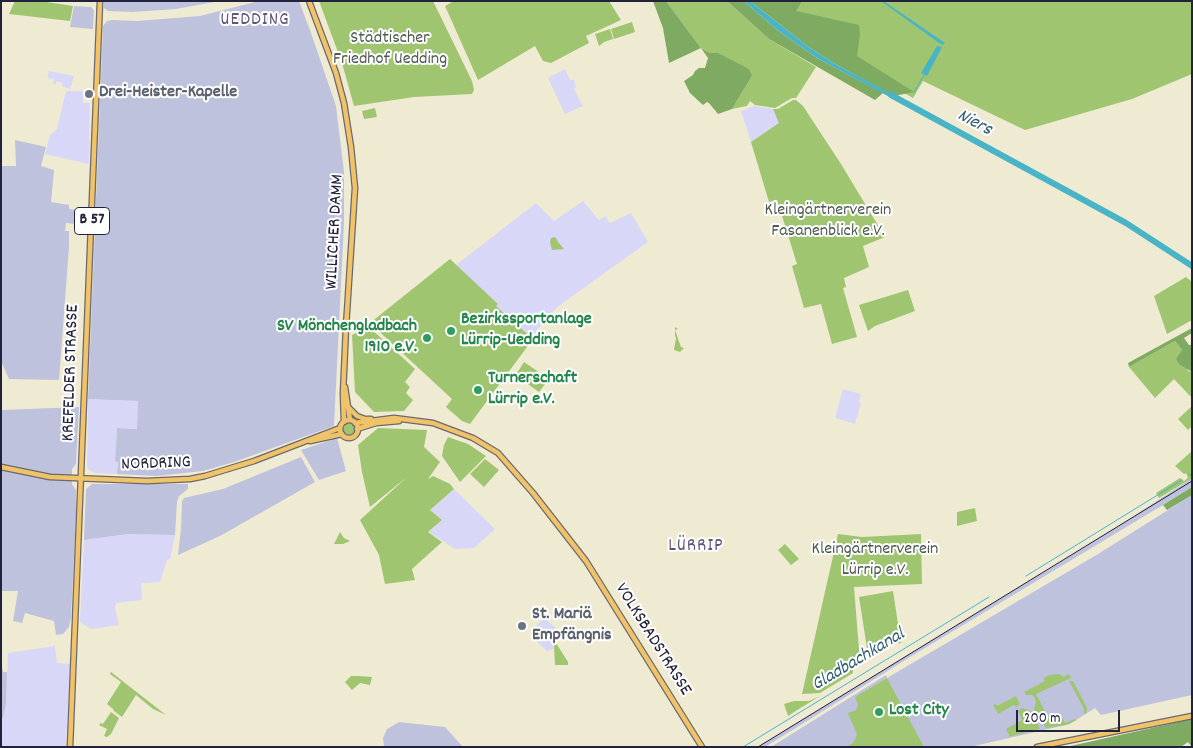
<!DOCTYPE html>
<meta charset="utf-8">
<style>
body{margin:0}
#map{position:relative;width:1193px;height:748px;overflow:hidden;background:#efebd3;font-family:Dekko,sans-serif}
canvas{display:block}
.frame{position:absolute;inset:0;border:2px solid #22223b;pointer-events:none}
.scale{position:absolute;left:1016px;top:710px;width:104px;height:22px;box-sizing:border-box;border:2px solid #22223b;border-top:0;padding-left:6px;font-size:15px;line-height:18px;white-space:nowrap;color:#22223b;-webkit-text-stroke:4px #fff;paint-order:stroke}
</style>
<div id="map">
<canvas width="1193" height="748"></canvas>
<div class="frame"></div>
<div class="scale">200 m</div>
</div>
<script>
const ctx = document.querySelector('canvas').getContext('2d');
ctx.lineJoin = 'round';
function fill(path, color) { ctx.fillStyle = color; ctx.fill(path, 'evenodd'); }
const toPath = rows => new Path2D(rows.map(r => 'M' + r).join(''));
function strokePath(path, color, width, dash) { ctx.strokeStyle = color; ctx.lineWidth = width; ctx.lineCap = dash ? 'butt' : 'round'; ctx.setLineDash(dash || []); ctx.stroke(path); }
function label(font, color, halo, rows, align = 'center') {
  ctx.font = font + ' Dekko,sans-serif'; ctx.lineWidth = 4; ctx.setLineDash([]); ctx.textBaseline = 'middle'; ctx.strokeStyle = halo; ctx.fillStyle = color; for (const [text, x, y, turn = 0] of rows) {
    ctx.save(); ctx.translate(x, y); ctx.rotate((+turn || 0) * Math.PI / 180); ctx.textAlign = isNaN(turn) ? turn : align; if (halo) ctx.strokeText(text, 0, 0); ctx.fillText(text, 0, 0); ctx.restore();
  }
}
const built = toPath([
 [565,69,570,80,574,80,576,87,574,89,583,106,565,114,548,78],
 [49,71,74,76,70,89,62,86,62,82,60,82,57,81,55,85,53,84,54,79,47,78],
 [66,91,83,91,83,103,90,103,89,164,45,154,50,135,57,129],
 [755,106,773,109,780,123,751,142,741,111],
 [583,201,599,220,605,216,610,223,631,213,648,242,560,305,548,316,531,338,496,306,498,304,456,265,536,203,554,221],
 [843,389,861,394,859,402,861,403,855,424,835,418],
 [88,399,138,401,137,429,117,428,115,461,118,461,117,474,95,473,88,469,87,464],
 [454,489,495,529,474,548,455,549,429,532,442,520,430,510],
 [128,534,175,535,170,559,167,560,160,582,141,583,142,600,116,603,115,608,119,625,91,629,80,622,84,540],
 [544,617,563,635,554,645,554,649,547,651,536,641,540,636,533,630],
 [55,646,57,663,70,664,66,747,1,747,1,718,3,718,6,704,8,653]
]);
const industrial = toPath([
 [104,1,220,1,176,9,133,12,108,11,104,8],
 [259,1,299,1,311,33,336,106,344,172,344,223,334,426,234,462,203,471,156,476,117,474,118,462,115,461,117,428,137,429,138,401,88,399,103,26,107,21,112,20,137,21,200,16],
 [74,6,91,7,94,10,93,29,70,27],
 [15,140,46,147,41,166,54,170,51,202,69,205,69,209,86,212,86,225,66,223,65,231,69,231,69,247,59,380,9,379,1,361,1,166,16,166],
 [79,407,76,464,72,469,72,484,76,490,76,515,71,617,69,627,63,634,56,635,54,621,25,613,22,623,13,621,18,591,1,591,1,410],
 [337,438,346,471,319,480,301,450],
 [301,457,315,482,220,536,178,555,181,529,182,501,184,498,223,489],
 [1192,478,1192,487,1163,505,915,654,765,747,757,747,1117,527],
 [92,484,188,484,188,489,179,496,177,502,175,535,128,534,84,540,86,489],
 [1192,495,1192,695,1101,715,1095,708,1070,724,970,747,771,747,886,675,887,678,1098,554],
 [1,661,3,672,7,672,6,704,3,718,1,718],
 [399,722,445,727,463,747,384,747,383,738,387,729]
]);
const green = toPath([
 [15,1,40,1,73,6,70,21,9,14],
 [319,1,433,1,472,81,474,90,472,94,414,97,354,106,342,63],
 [454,1,609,1,621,20,586,36,589,43,551,63,543,61,535,46,478,80,445,6],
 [666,1,727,1,769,39,816,67,796,98,792,98,775,108,755,105,750,101,747,106,732,109,752,76,718,53,710,53,701,48],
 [764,1,1192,1,1192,74,1132,99,1025,130,923,81,913,98,838,55],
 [632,22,635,32,614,39,611,29],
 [610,29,613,39,604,42,599,46,595,34],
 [793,100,796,100,803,106,841,164,885,237,863,246,869,267,844,278,846,287,843,288,857,337,832,344,821,304,804,308,792,266,797,264,777,200,769,202,751,142,779,123,773,109,778,109],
 [375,108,377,117,364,119,362,111],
 [555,237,558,242,564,249,552,250,550,242,551,238],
 [450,259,498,304,496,306,533,339,470,424,462,421,446,407,452,399,370,323],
 [1186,277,1192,282,1192,320,1167,334,1154,296],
 [908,290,915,311,875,326,868,331,859,305],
 [369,327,415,369,405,382,410,387,406,393,413,400,404,411,374,412,355,392,352,335],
 [675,327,678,329,675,330,681,347,684,348,680,352,674,350,676,338,675,336],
 [1175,341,1182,350,1188,371,1192,372,1192,398,1174,379,1155,398,1129,367],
 [524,362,549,379,539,392,522,380,523,378,517,373],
 [1192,406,1192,426,1188,430,1178,419],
 '343 429a6 6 0 1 1 12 0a6 6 0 1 1-12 0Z',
 [378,428,427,430,424,447,440,462,428,479,433,476,450,484,454,489,430,510,442,520,428,532,442,542,412,569,415,580,385,584,379,555,360,520,407,477,370,507,362,472,358,445],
 [448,437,468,444,486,456,460,482,442,456,444,445],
 [1192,451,1192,478,1159,498,1156,493,1180,478,1184,481,1188,478,1186,473,1184,474,1175,466],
 [485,459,499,470,484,487,470,474],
 [975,508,977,521,957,526,957,512],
 [340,532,344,538,350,541,343,544,334,544],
 [838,534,862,537,921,534,922,584,854,587,860,662,853,664,853,673,820,693,802,694],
 [785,544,799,559,791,565,778,550],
 [893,591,901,643,867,648,859,597],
 [556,643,568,662,568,665,555,665,554,645],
 [111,672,166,715,153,709,136,695,122,717,114,711,113,709,107,704,121,682,110,674],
 [1059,674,1064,677,1069,674,1071,678,1036,694,1050,721,1061,716,1065,723,1075,719,1077,720,1066,725,1046,728,1034,709,1036,702,1035,698,1032,695,1026,695,1024,692,1045,681,1043,678,1050,675],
 [351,676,358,676,372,677,370,685,360,683,352,690,345,682],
 [887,678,924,747,846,747,853,743,857,735,848,713,856,710,858,705,855,697],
 [1069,681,1073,681,1087,708,1086,714,1084,713,1084,709],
 [820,696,794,712,788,716,784,704,794,701,809,701],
 [1016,696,1020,704,1016,707,1014,705,998,714,993,705,996,704,997,706],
 [1022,708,1031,711,1040,729,1008,737,1009,735,1006,729,1022,720,1018,711],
 [111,712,119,718,111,734,107,737,104,736,107,729,99,725,101,723,103,724]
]);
const forest = toPath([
 [653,1,666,1,701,48,710,53,718,53,749,69,752,76,732,109,718,114,709,103,707,102,703,105,690,93,684,81,693,75,695,71,699,68,705,68,708,58,701,48,669,63,663,28],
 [727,1,744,1,776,29,817,58,883,93,875,100,769,39],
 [750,1,802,1,796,11,859,25,860,35,857,56,914,92,894,96,837,65,810,48],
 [1192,328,1192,333,1184,338,1189,345,1192,345,1192,372,1179,364,1176,359,1182,350,1175,341,1129,367,1128,363],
 [1192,487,1192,495,1167,510,1163,505],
 [1192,719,1192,747,1188,742,1181,747,1066,747]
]);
const water = toPath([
 [744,1,750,1,810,48,837,65,899,98,897,101,817,58,776,29],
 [881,1,885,2,945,43,943,45,939,43],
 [937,46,942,47,927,76,921,73]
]);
const stream = toPath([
 [914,92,924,75],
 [1189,475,1192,474],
 [1026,576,1182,480],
 [743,747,989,597]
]);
const river = toPath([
 [891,95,1126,223,1192,266]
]);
const major = toPath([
 [309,1,336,73,344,103,351,147,355,188,346,327,343,394,344,422],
 [345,387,350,420],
 [348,407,357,416,365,419,371,419],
 '340 429a9 9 0 1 1 18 0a9 9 0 1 1-18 0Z',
 [355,423,394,418,433,423,473,438,498,453,533,493,586,561,702,747],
 [357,429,376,423,399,421],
 [310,441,342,434],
 [1,467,50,477,147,481,190,479,205,476,254,461,340,428],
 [70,747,100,1],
 [1037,747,1192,716]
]);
const rail = toPath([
 [758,747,1192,481]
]);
const markers = [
 [89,94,5,"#6b7280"],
 [451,331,5,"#2e9e5b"],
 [427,338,5,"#2e9e5b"],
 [478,390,5,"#2e9e5b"],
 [522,626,5,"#6b7280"],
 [879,712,5,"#2e9e5b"]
];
const shields = [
 [92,221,35]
];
const shieldNames = [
 ["B 57",92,221]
];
const parkNames = [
 ["Städtischer",390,40],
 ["Friedhof Uedding",390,61],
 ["Kleingärtnerverein",828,212],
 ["Fasanenblick e.V.",828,233],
 ["Kleingärtnerverein",875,551],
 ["Lürrip e.V.",875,572]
];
const worshipNames = [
 ["Drei-Heister-Kapelle",99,94],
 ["St. Mariä",532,616],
 ["Empfängnis",532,637]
];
const streetNames = [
 ["WILLICHER DAMM",336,232,-87],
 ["KREFELDER STRASSE",72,373,-88],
 ["NORDRING",156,465,-2],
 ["VOLKSBADSTRASSE",652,640,58]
];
const leisureNames = [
 ["Bezirkssportanlage",461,321],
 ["Lürrip-Uedding",461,342],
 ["SV Mönchengladbach",417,328,"right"],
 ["1910 e.V.",417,349,"right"],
 ["Turnerschaft",488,380],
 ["Lürrip e.V.",488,401],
 ["Lost City",889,712]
];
const neighbourhoodNames = [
 ["UEDDING",255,21],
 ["LÜRRIP",696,547]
];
const waterNames = [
 ["Niers",974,124,28],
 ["Gladbachkanal",859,661,-31]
];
fill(built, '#d8d7f8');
fill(industrial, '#bfc2dd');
fill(green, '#9fc570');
fill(forest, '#7faa62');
fill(water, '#4ab4c7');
strokePath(stream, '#4ab4c7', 1);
strokePath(river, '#4ab4c7', 6);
strokePath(major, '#6a6870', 7);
strokePath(major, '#f1c369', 4.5);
strokePath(rail, '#22223b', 1);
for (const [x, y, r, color] of markers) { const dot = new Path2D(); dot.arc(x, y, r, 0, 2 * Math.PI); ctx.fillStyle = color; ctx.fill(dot); strokePath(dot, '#fff', 2); }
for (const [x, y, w] of shields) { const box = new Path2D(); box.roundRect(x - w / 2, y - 13.5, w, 27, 4); ctx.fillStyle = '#fff'; ctx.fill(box); strokePath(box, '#22223b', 1); }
label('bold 16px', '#22223b', null, shieldNames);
label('18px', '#4e5b4e', '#fff', parkNames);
label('bold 18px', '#5b616d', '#fff', worshipNames, 'left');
label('18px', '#22223b', '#fff', streetNames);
label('bold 18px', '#27864d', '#fff', leisureNames, 'left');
ctx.letterSpacing = '1px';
label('19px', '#5f5579', '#fff', neighbourhoodNames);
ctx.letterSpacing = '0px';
label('italic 19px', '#325c73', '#fff', waterNames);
</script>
